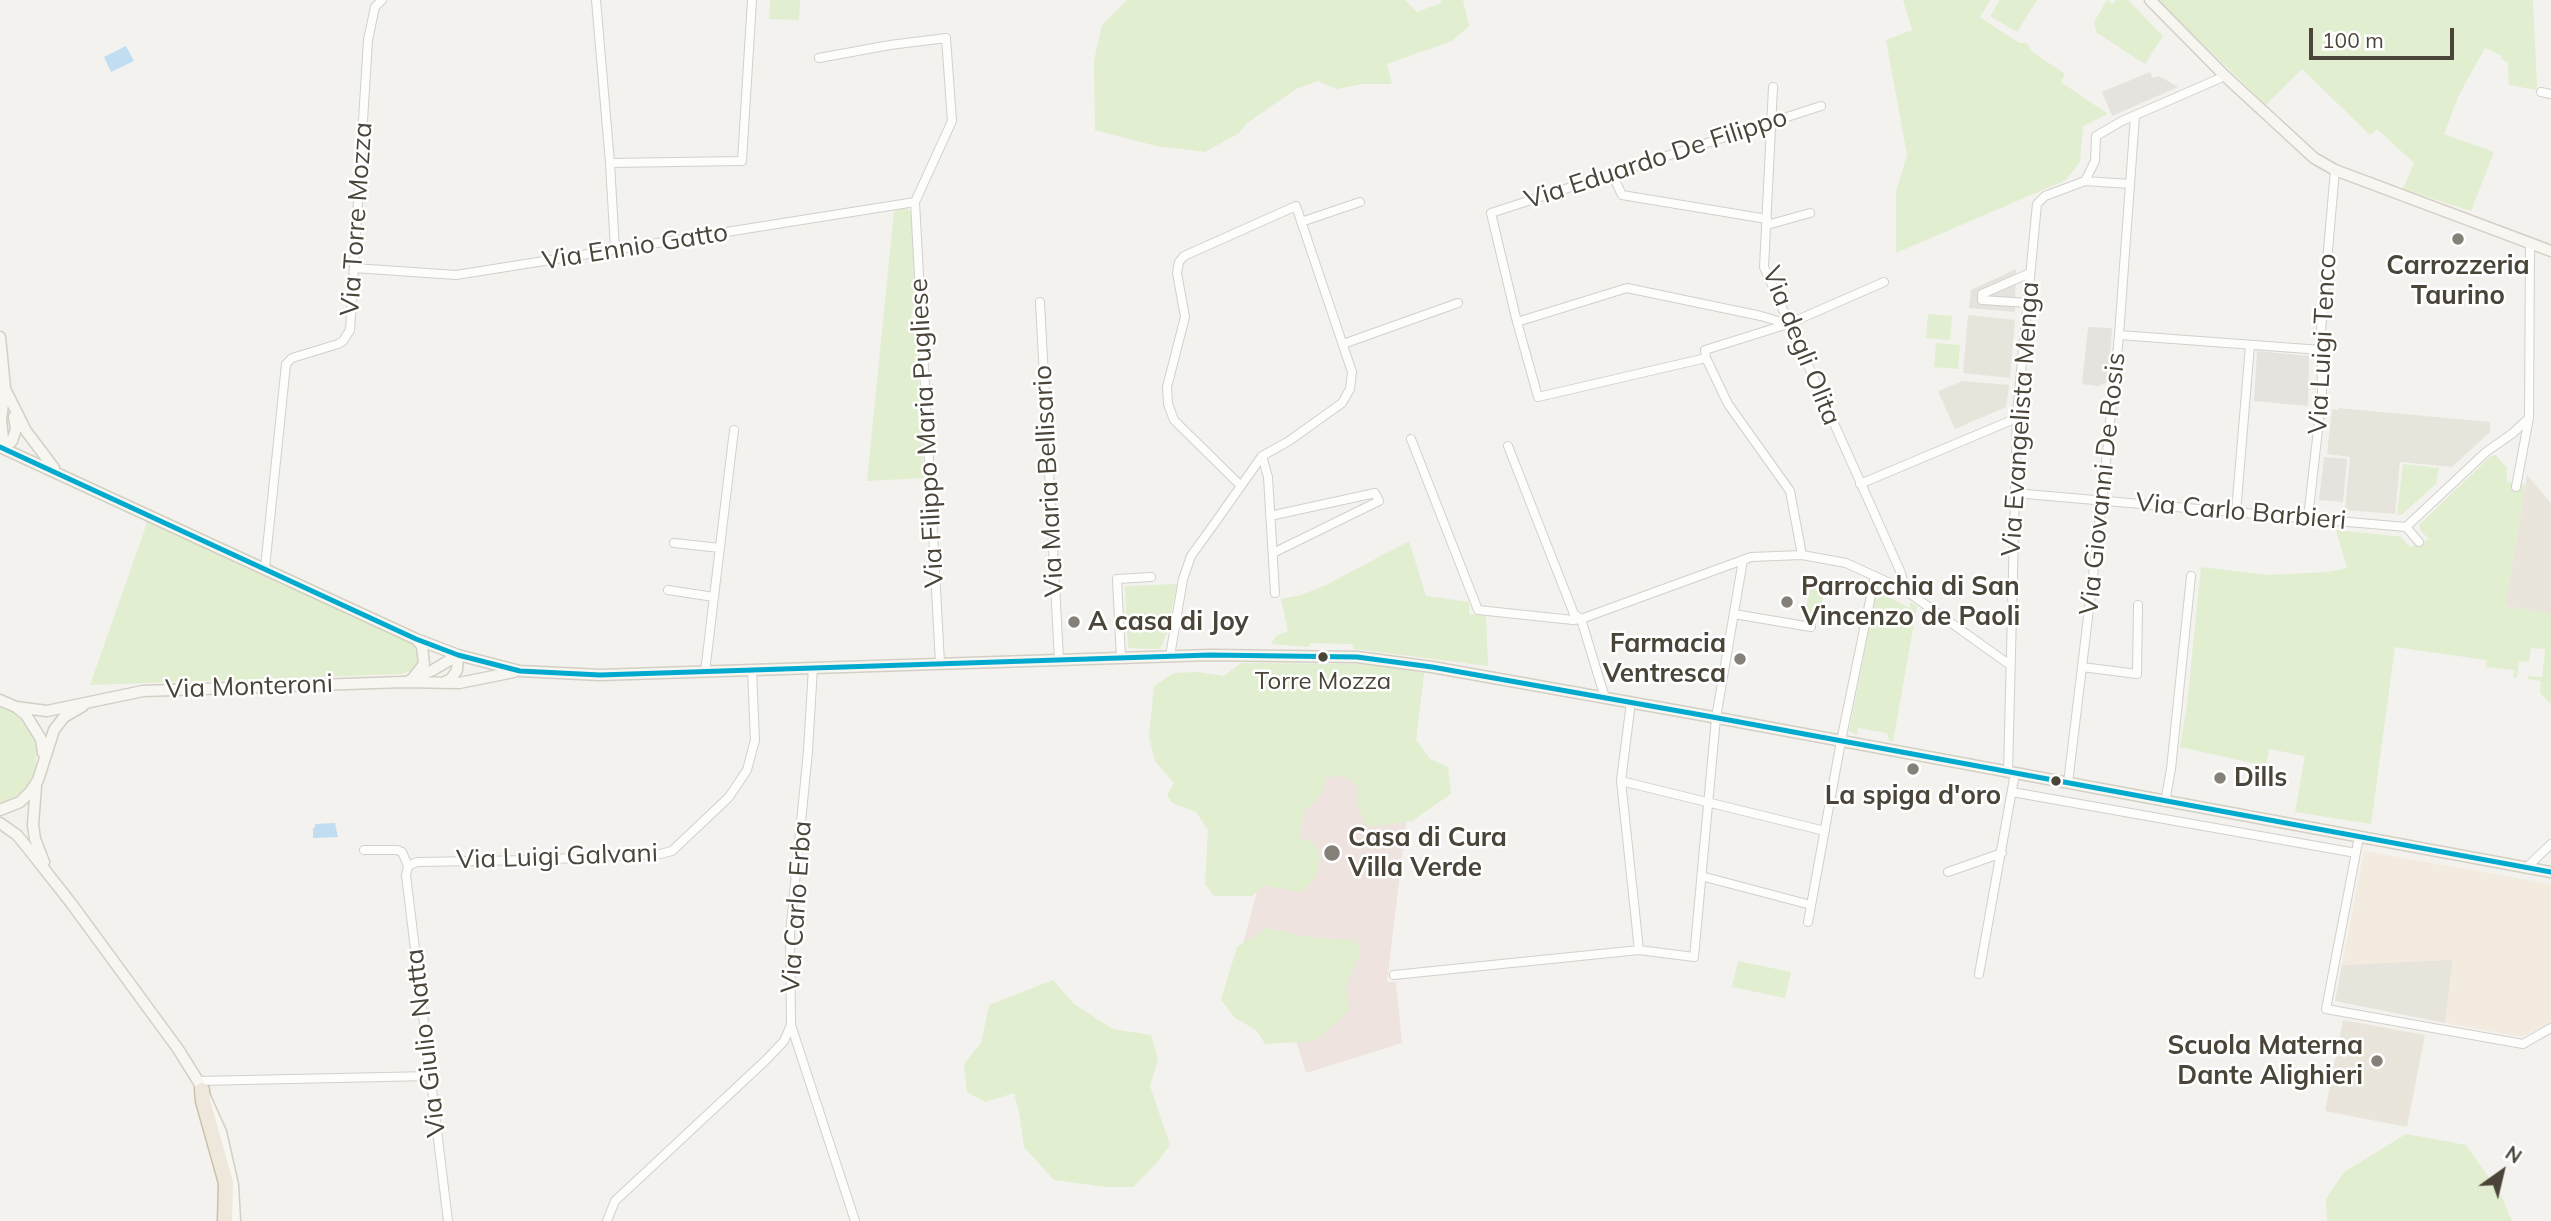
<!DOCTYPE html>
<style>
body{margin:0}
#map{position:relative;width:2551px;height:1221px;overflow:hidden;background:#f4f2ee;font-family:Mulish,sans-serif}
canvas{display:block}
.north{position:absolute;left:2467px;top:1137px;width:70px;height:70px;-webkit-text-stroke:5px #fff;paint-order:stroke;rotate:34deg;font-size:19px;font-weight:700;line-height:28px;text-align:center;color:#4b4439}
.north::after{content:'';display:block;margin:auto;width:24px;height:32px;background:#4b4439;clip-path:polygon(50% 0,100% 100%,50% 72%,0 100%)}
.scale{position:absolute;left:2309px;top:28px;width:145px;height:32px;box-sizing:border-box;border:4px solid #4b4439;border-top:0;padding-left:9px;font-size:21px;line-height:24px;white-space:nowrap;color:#4b4439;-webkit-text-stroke:5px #fff;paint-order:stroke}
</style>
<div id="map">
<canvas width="2551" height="1221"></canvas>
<div class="north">N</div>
<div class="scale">100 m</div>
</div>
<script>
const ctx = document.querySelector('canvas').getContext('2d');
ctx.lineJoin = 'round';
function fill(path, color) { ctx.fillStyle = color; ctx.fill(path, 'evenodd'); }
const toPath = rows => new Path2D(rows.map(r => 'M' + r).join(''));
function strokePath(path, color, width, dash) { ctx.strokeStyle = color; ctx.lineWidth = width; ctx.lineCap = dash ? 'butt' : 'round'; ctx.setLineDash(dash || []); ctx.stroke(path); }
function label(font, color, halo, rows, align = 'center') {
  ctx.font = font + ' Mulish,sans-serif'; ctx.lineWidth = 5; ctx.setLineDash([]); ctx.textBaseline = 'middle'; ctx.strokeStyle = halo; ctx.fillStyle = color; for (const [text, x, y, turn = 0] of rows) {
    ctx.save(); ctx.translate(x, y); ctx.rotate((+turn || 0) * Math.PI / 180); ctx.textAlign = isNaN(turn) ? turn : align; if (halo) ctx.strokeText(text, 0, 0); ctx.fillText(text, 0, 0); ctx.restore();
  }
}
const residential = toPath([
 [1968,315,2015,320,2010,378,1963,373],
 [1963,381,2009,385,2006,407,1955,429,1938,391],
 [2338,408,2490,422,2490,432,2452,467,2400,462,2395,514,2345,510,2350,457,2327,454,2332,409,2338,410],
 [2453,959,2445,1023,2335,1001,2342,965]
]);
const commercial = toPath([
 [2364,851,2551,884,2551,1023,2522,1037,2445,1023,2453,960,2342,965]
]);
const education = toPath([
 [2527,475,2551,503,2551,614,2505,606],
 [2343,1020,2425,1035,2407,1127,2325,1111]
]);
const medical = toPath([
 [1368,664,1424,673,1387,982,1396,982,1402,1043,1306,1073,1283,998,1235,973,1259,884,1290,704]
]);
const green = toPath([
 [770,0,800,0,799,20,769,19],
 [1127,0,1405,0,1417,12,1441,3,1441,0,1463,0,1469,26,1452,41,1387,64,1392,84,1362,84,1336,89,1318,81,1296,89,1246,124,1239,133,1205,152,1156,146,1095,130,1094,61,1102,25],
 [1903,0,1990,0,1980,17,2019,43,2027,43,2031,51,2065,74,2061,82,2108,114,2083,126,2080,162,2066,180,1896,253,1896,192,1907,155,1886,40,1912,30],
 [2000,0,2037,0,2017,32,1990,16],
 [2107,0,2113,4,2116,0,2128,0,2163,36,2145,64,2097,33,2094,22],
 [2157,0,2533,0,2537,85,2536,90,2509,85,2508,63,2501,59,2502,56,2485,48,2459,95,2444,134,2494,152,2471,211,2403,189,2414,163,2377,129,2370,135,2302,69,2266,105],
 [907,208,912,214,915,303,910,321,916,334,924,478,867,481,894,211],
 [1928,314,1952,316,1950,340,1926,338],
 [1936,343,1960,345,1958,369,1934,367],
 [2496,455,2507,468,2507,482,2525,485,2505,606,2551,614,2551,704,2540,693,2541,681,2527,679,2528,676,2542,677,2545,649,2531,648,2529,662,2519,661,2517,678,2513,677,2514,670,2486,667,2486,660,2395,647,2371,824,2295,812,2305,756,2269,749,2266,766,2180,747,2187,705,2201,567,2269,575,2327,572,2347,568,2336,530,2395,536,2401,537,2410,547,2429,539,2421,531,2419,525,2491,456],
 [2403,464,2439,468,2436,484,2401,515,2397,515],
 [148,520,414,643,419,648,421,657,414,670,402,674,90,685],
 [1409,541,1426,596,1469,602,1469,614,1486,616,1488,666,1354,649,1352,644,1310,643,1309,647,1271,644,1276,636,1288,631,1281,599,1301,595,1326,585],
 [1177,584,1167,633,1160,649,1128,648,1125,586],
 [1878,584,1882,594,1910,608,1910,602,1917,606,1893,742,1889,741,1887,733,1858,728,1857,735,1849,731],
 [1810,586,1825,588,1819,617,1805,614],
 [1241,663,1368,664,1424,673,1416,739,1430,759,1448,767,1451,794,1412,821,1367,827,1356,802,1358,787,1343,775,1326,778,1320,797,1304,811,1299,838,1314,843,1321,857,1316,876,1303,892,1264,886,1252,896,1214,896,1205,884,1208,830,1196,812,1172,803,1167,795,1174,783,1155,761,1149,737,1154,686,1174,673,1199,672,1224,676],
 [0,706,11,711,26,724,32,732,37,751,35,771,25,789,10,801,0,805],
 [1266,928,1313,938,1355,940,1362,951,1346,985,1349,1011,1316,1041,1265,1044,1256,1030,1235,1018,1221,1000,1237,947],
 [1738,961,1791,972,1785,998,1732,987],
 [1053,980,1074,1004,1113,1029,1151,1035,1158,1059,1150,1086,1170,1145,1154,1166,1133,1187,1105,1187,1054,1180,1024,1147,1019,1112,1014,1093,985,1102,967,1092,964,1064,981,1043,989,1005],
 [2406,1134,2466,1145,2501,1195,2512,1221,2327,1221,2326,1199,2344,1172]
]);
const parking = toPath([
 [2150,72,2153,78,2159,76,2178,87,2112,116,2102,92],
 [2016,269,2015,312,1969,308,1971,290],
 [2088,327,2112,328,2108,382,2098,386,2082,384],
 [2257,351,2309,356,2308,406,2254,401],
 [2324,457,2347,459,2343,502,2319,500]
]);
const water = toPath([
 [126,46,134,61,111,72,104,57],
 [335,823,338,837,313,838,313,828,315,827,315,824]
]);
const street = toPath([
 [596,0,610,163,742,161,752,0],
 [819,58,890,45,946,38,952,121,915,202,940,663],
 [1773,87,1764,267,1901,573,1905,590],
 [2541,92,2551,94],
 [1821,106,1491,213,1517,322,1538,397,1706,358,1705,350,1788,324,1884,282],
 [610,163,615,250],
 [1612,174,1622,195,1767,219],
 [2085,181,2095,161,2096,136,2122,121,2225,76],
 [1301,222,1360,202],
 [1767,225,1810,213],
 [354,268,456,275,915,202],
 [1040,302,1059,660],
 [2028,303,1982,300,1982,294,2030,273],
 [1517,322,1627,288,1761,316,1788,324],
 [2119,335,2321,350],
 [1343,344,1458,303],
 [1706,358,1728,404,1790,491,1802,555],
 [1411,439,1478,610,1573,620,1581,619],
 [1508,446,1574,614,1581,619],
 [1262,456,1268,477,1275,593],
 [1860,484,2017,418],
 [2516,487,2529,418,2530,243],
 [2014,493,2406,527,2419,542],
 [2236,512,2250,345],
 [1270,516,1375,493,1379,501,1273,553],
 [2308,518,2322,394,2321,330,2335,170],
 [2406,527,2486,452,2513,433,2529,418],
 [674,543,720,548],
 [265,568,286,364,292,358,338,344,343,341,350,330,368,40,375,7,382,0],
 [668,590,714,597],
 [1734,614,1811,627],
 [1170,656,1183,579,1191,556,1217,520,1262,456,1289,441,1342,403,1350,389,1352,372,1296,206,1184,256,1179,262,1177,273,1185,317,1167,387,1168,404,1174,420,1241,486],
 [1121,658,1117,579,1151,577],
 [813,667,808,751,790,934,791,1025,855,1221],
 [2082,667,2137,674,2138,605],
 [705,672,734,430],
 [1605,698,1581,619,1751,557,1802,555,1846,563,1905,590,2010,665],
 [1631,702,1621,781,1639,950],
 [2008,772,2017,413,2037,204,2045,196,2085,181,2130,184],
 [1621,781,1825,831],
 [2068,783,2102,501,2119,335,2135,116],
 [2012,792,2356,853],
 [2165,802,2171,769,2191,576],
 [2359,837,2326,1009,2523,1044,2551,1028],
 [364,850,397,850,402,852,408,866,417,862,533,860,660,854,672,851,729,797,747,770,755,740,752,670],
 [408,866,406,875,448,1221],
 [2527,867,2551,844],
 [1948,872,2002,853],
 [1701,876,1811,905],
 [1808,922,1841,741,1875,576],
 [1979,974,2015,773],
 [1394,975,1639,950,1694,957,1716,718,1743,560],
 [198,1081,431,1076],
 [607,1221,615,1201,766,1060,784,1041,791,1025]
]);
const secondary = toPath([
 [2150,0,2225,76,2314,158,2335,170,2551,251],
 [0,337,5,388,1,420,4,448],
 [6,391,26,431,54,468],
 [0,447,416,639,458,655,520,671,600,675,1210,655,1357,657,1432,667,1707,716,2551,872],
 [4,448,12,441,16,429,14,417],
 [413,678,424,664,422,646,416,639],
 [410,680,433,670,458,655],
 [443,683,451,679,457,670,458,655],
 [0,700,16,707,26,715,41,739,43,753],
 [16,707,47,711,143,691,404,682,459,683,514,672],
 [36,786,33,825,35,839,44,862],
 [0,810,20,802,30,792,38,780,54,730,64,717,83,706],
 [0,823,17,835,26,846,71,903,178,1049,198,1081,221,1132,233,1185,235,1221]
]);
const highway = toPath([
 [202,1090,203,1101,226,1183,225,1221]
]);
const bus1 = toPath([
 [0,447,416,639,458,655,520,671,600,675,1210,655,1357,657,1432,667,1707,716,2551,872]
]);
const markers = [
 [2458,239,7,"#868178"],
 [1787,602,7,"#868178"],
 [1074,622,7,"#868178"],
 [1323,657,6,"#4b4439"],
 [1740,659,7,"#868178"],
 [1913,769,7,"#868178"],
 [2220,778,7,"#868178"],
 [2056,781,6,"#4b4439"],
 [1332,853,9,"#868178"],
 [2377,1061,7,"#868178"]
];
const busNames = [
 ["Torre Mozza",1323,682]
];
const streetNames = [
 ["Via Eduardo De Filippo",1656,159,-18],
 ["Via Torre Mozza",357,219,-86],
 ["Via Ennio Gatto",635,247,-9],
 ["Via Luigi Tenco",2323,344,-87],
 ["Via degli Olita",1801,346,68],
 ["Via Evangelista Menga",2021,419,-86],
 ["Via Filippo Maria Pugliese",927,433,-93],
 ["Via Maria Bellisario",1049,481,-93],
 ["Via Giovanni De Rosis",2103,484,-84],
 ["Via Carlo Barbieri",2241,512,5],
 ["Via Monteroni",249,687,-2],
 ["Via Luigi Galvani",557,857,-2],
 ["Via Carlo Erba",797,907,-86],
 ["Via Giulio Natta",426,1043,-97]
];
const poiNames = [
 ["Carrozzeria",2458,266,"center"],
 ["Taurino",2458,296,"center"],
 ["Parrocchia di San",1801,587],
 ["Vincenzo de Paoli",1801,617],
 ["A casa di Joy",1088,622],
 ["Farmacia",1726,644,"right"],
 ["Ventresca",1726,674,"right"],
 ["Dills",2234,778],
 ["La spiga d'oro",1913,796,"center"],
 ["Casa di Cura",1348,838],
 ["Villa Verde",1348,868],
 ["Scuola Materna",2363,1046,"right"],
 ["Dante Alighieri",2363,1076,"right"]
];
fill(residential, '#e7e4dc');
fill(commercial, '#f3ebdf');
fill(education, '#eae5da');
fill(medical, '#eee3df');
fill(green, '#e1eecf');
fill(parking, '#e6e3df');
fill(water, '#c0ddf1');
strokePath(street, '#d2d0cb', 10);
strokePath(secondary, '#d3cfc5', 13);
strokePath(highway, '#ccbfa9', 17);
strokePath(street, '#fdfdfc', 8);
strokePath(secondary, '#f7f6f1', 10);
strokePath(highway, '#ede8db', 14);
strokePath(bus1, '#00a9ce', 5);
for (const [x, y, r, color] of markers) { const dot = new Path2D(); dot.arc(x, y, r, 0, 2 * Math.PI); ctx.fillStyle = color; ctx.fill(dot); strokePath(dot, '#fff', 2.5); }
label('24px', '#4b4439', '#fff', busNames);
label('26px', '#4b4439', '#fff', streetNames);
label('bold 26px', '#4b4439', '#fff', poiNames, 'left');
</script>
